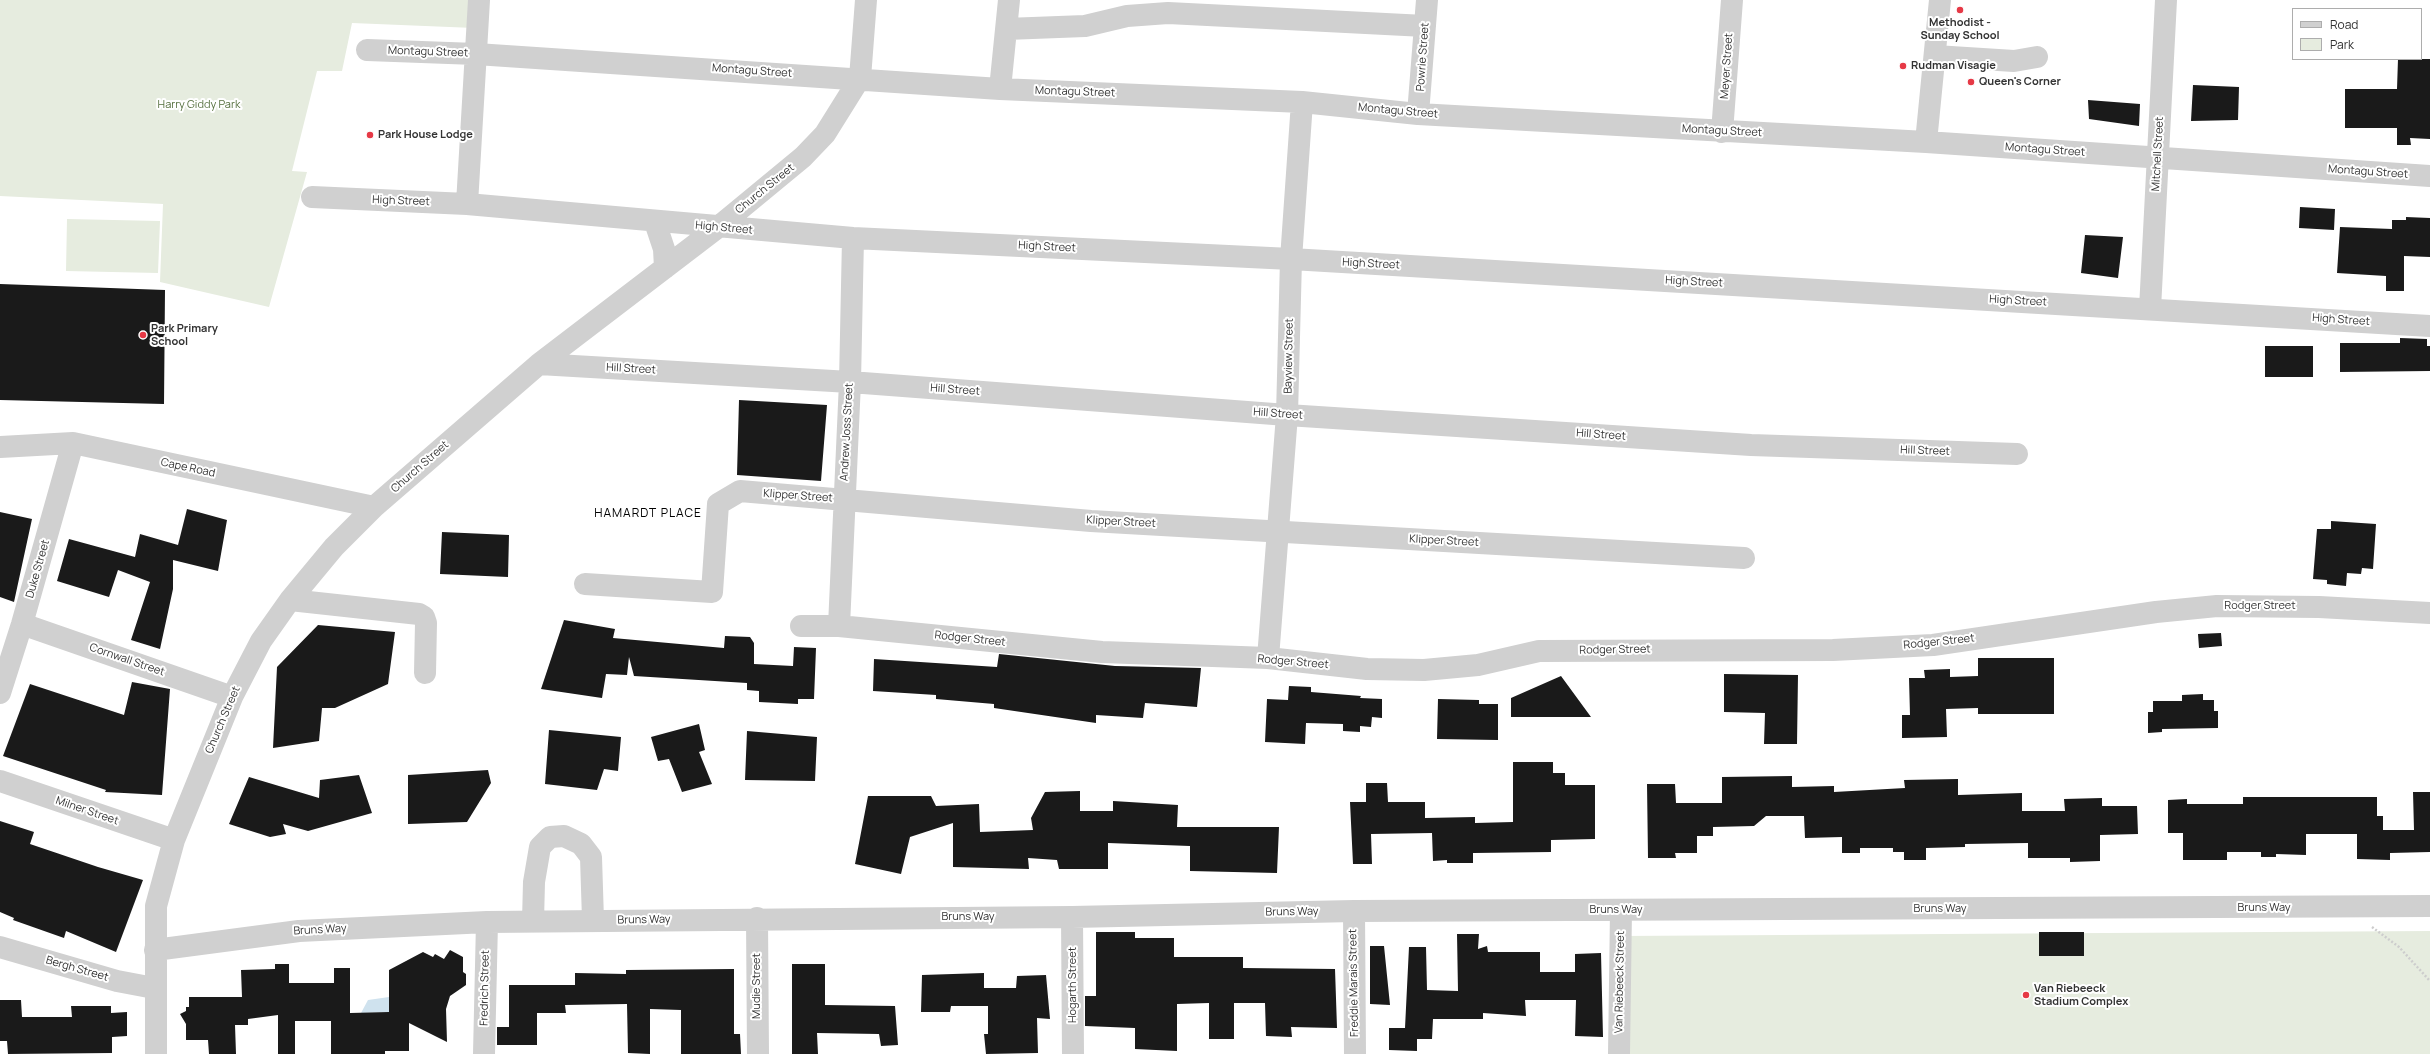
<!DOCTYPE html>
<style>
body{margin:0}
#map{position:relative;width:2430px;height:1054px;overflow:hidden;background:#fff;font-family:Manrope,sans-serif}
canvas{display:block}
.legend{position:absolute;left:2292px;top:8px;width:130px;height:52px;box-sizing:border-box;background:#fff;border:1px solid #adadad;margin:0;padding:5px 7px;list-style:none;font-size:12px;color:#333}
.legend li{display:flex;align-items:center;gap:8px;height:20px}
.legend b{width:20px;border:1px solid #adadad}
</style>
<div id="map">
<canvas width="2430" height="1054"></canvas>
<ul class="legend">
<li><b style="height:5px;background:#d0d0d0"></b>Road</li>
<li><b style="height:11px;background:#e6ecdf"></b>Park</li>
</ul>
</div>
<script>
const ctx = document.querySelector('canvas').getContext('2d');
ctx.lineJoin = 'round';
function fill(path, color) { ctx.fillStyle = color; ctx.fill(path, 'evenodd'); }
const toPath = rows => new Path2D(rows.map(r => 'M' + r).join(''));
function strokePath(path, color, width, dash) { ctx.strokeStyle = color; ctx.lineWidth = width; ctx.lineCap = dash ? 'butt' : 'round'; ctx.setLineDash(dash || []); ctx.stroke(path); }
function label(font, color, halo, rows, align = 'center') {
  ctx.font = font + ' Manrope,sans-serif'; ctx.lineWidth = 4; ctx.setLineDash([]); ctx.textBaseline = 'middle'; ctx.strokeStyle = halo; ctx.fillStyle = color; for (const [text, x, y, turn = 0] of rows) {
    ctx.save(); ctx.translate(x, y); ctx.rotate((+turn || 0) * Math.PI / 180); ctx.textAlign = isNaN(turn) ? turn : align; if (halo) ctx.strokeText(text, 0, 0); ctx.fillText(text, 0, 0); ctx.restore();
  }
}
const green = toPath([
 [0,0,475,0,474,28,352,23,342,71,317,71,292,171,307,172,269,307,160,282,163,204,0,196],
 [67,219,160,221,158,273,66,271],
 [2430,931,2430,1054,1622,1054,1621,936]
]);
const water = toPath([
 [389,997,391,1012,361,1013,368,1000]
]);
const building = toPath([
 [2398,59,2430,59,2430,139,2410,138,2411,145,2397,145,2397,128,2345,128,2345,89,2397,89],
 [2193,85,2239,87,2238,120,2191,121],
 [2088,100,2140,104,2139,126,2089,119],
 [2300,207,2335,209,2334,230,2299,228],
 [2406,217,2430,218,2430,257,2404,256,2404,291,2386,291,2386,276,2337,273,2340,227,2392,229,2392,220,2406,220],
 [2085,235,2123,237,2118,278,2081,273],
 [0,284,165,290,164,404,0,400],
 [2400,338,2427,339,2427,346,2430,346,2430,371,2340,372,2340,343,2400,343],
 [2265,346,2313,346,2313,377,2265,377],
 [739,400,827,405,821,481,737,475],
 [187,509,227,520,218,571,173,560,173,589,160,649,131,640,150,582,118,570,109,597,57,581,69,539,135,557,140,534,178,545],
 [0,512,32,519,14,602,0,597],
 [2331,521,2376,524,2373,569,2362,568,2361,574,2347,573,2346,586,2327,584,2327,580,2313,579,2317,529,2331,529],
 [442,532,509,535,508,577,440,574],
 [564,620,615,629,613,638,724,648,725,636,750,637,754,643,754,664,793,666,794,647,816,648,814,699,798,699,798,704,759,702,759,691,747,690,747,683,634,676,629,657,627,675,606,674,602,698,541,689],
 [318,625,395,632,388,684,335,708,322,708,319,741,273,748,277,667],
 [2221,633,2222,646,2199,648,2198,634],
 [999,654,1115,666,1201,668,1197,707,1145,703,1143,718,1096,715,1096,723,994,708,994,704,936,699,936,695,873,691,874,659,997,667],
 [1978,658,2054,658,2054,714,1978,714,1978,708,1946,709,1947,737,1902,738,1902,715,1910,715,1909,678,1925,678,1924,670,1950,669,1950,677,1978,676],
 [1724,674,1798,675,1797,744,1764,744,1765,713,1724,712],
 [1561,676,1591,717,1511,717,1511,698],
 [132,682,170,689,162,795,105,792,106,790,3,756,30,684,124,715],
 [1289,686,1311,687,1311,692,1361,696,1360,698,1382,699,1382,718,1372,717,1371,727,1360,726,1360,732,1343,731,1343,724,1306,723,1305,744,1265,742,1267,699,1288,700],
 [2203,694,2203,700,2214,700,2214,711,2218,711,2218,728,2162,729,2162,732,2148,733,2148,712,2153,712,2153,701,2182,701,2182,695],
 [1438,699,1479,700,1479,704,1498,704,1498,740,1437,739],
 [699,724,705,750,699,752,712,784,682,792,669,759,658,761,651,737],
 [549,730,621,737,618,771,604,769,597,790,545,784],
 [747,731,817,737,815,781,745,780],
 [1513,762,1553,762,1553,773,1565,773,1565,785,1595,785,1595,839,1551,840,1551,852,1473,853,1473,863,1447,863,1447,860,1433,861,1432,833,1371,834,1372,864,1353,864,1350,802,1366,802,1366,783,1387,783,1388,802,1425,802,1425,818,1475,817,1475,823,1513,822],
 [488,770,491,783,467,822,408,824,408,775],
 [359,775,372,813,308,831,283,824,286,834,270,837,229,824,249,777,319,798,320,780],
 [1792,776,1792,787,1834,786,1834,792,1905,788,1904,780,1958,779,1958,795,2022,793,2022,811,2065,811,2064,799,2102,798,2102,806,2137,806,2138,834,2100,835,2100,861,2070,862,2070,858,2028,858,2028,843,1965,844,1965,847,1926,848,1926,860,1904,860,1904,852,1893,852,1893,848,1860,848,1860,853,1842,853,1842,837,1805,838,1804,816,1766,816,1754,826,1713,827,1713,836,1697,836,1697,853,1675,853,1676,858,1648,858,1647,784,1675,784,1676,803,1722,803,1722,777],
 [1080,791,1080,811,1113,811,1113,801,1178,805,1177,827,1279,827,1277,873,1190,871,1190,846,1108,843,1108,869,1059,869,1057,860,1028,858,1029,869,953,867,953,823,910,837,901,874,855,864,868,796,931,796,936,806,979,804,980,832,1033,830,1031,818,1045,792],
 [2413,792,2430,792,2430,852,2390,853,2390,860,2357,859,2357,834,2306,834,2306,855,2276,854,2276,857,2261,857,2261,852,2227,852,2227,860,2183,860,2183,833,2168,833,2168,800,2187,799,2187,804,2243,804,2243,797,2377,797,2377,816,2383,816,2383,830,2414,830],
 [0,821,34,832,30,844,98,867,143,880,116,952,66,931,64,938,13,920,14,918,0,912],
 [1096,932,1135,932,1135,938,1174,938,1174,957,1243,957,1243,968,1335,969,1337,1028,1291,1027,1292,1037,1266,1036,1265,1003,1234,1003,1234,1039,1209,1039,1209,1003,1177,1004,1177,1051,1135,1049,1135,1028,1085,1026,1085,996,1096,996],
 [2039,932,2084,932,2084,956,2039,956],
 [1457,934,1479,934,1478,949,1487,946,1488,952,1540,952,1540,972,1575,972,1575,954,1601,953,1603,1037,1575,1036,1576,1000,1525,1000,1526,1016,1483,1013,1483,1019,1433,1019,1432,1039,1417,1039,1417,1051,1389,1050,1389,1028,1405,1028,1409,947,1426,947,1427,990,1458,991],
 [1370,946,1384,946,1390,1005,1370,1004],
 [450,950,463,957,463,972,466,974,466,985,450,996,446,1009,447,1042,409,1023,409,1051,385,1051,385,1054,331,1054,331,1021,295,1021,295,1054,278,1054,278,1015,248,1019,248,1025,235,1025,236,1054,209,1054,208,1040,186,1040,186,1024,180,1014,186,1011,186,1007,189,1007,189,997,242,997,241,970,275,969,275,964,289,964,289,983,334,983,334,968,350,968,350,1013,389,1012,389,970,423,952,433,957,435,954,444,959],
 [792,964,825,964,825,1005,895,1006,898,1045,881,1046,879,1034,817,1033,818,1054,792,1054],
 [734,969,734,1034,740,1034,741,1054,681,1054,681,1010,650,1009,650,1054,628,1053,627,1004,565,1005,566,1013,537,1013,537,1045,497,1045,497,1027,509,1027,509,985,575,985,575,973,626,974,626,970],
 [984,973,984,988,1016,988,1017,976,1046,975,1050,1019,1037,1018,1038,1053,986,1054,984,1034,988,1034,988,1006,951,1006,950,1012,921,1012,922,975],
 [0,1000,21,1000,22,1017,72,1017,71,1006,111,1006,111,1013,127,1012,127,1036,112,1037,112,1053,8,1054,7,1041,0,1041]
]);
const path = toPath([
 [2372,927,2399,947,2430,981]
]);
const minor = toPath([
 [1006,29,1085,26,1127,16,1168,13,1425,26],
 [367,50,476,54,1000,89,1302,102,1418,114,1926,142,2430,176],
 [1935,56,2014,61,2037,57],
 [1000,89,1009,0],
 [1418,114,1427,0],
 [1722,132,1732,0],
 [1926,142,1940,0],
 [312,197,467,204,853,238,1291,259,2430,326],
 [467,204,479,0],
 [655,222,664,249,665,268],
 [2150,309,2166,0],
 [539,364,850,382,1287,415,1751,445,2017,454],
 [0,447,73,443,374,507],
 [585,584,712,592,718,504,740,491,1091,521,1744,558],
 [290,600,419,614,424,617,426,623,425,673],
 [22,624,232,697],
 [801,626,839,626,1102,652,1268,658,1367,669,1424,670,1478,665,1539,651,1833,650,1933,645,2156,612,2217,606,2319,607,2430,613],
 [839,626,850,382,853,238],
 [1268,658,1287,415,1291,259,1302,102],
 [0,693,22,624,73,443],
 [0,781,174,840],
 [1354,911,1355,1054],
 [1072,917,1073,1054],
 [757,918,758,1054],
 [533,921,534,882,540,847,550,837,564,836,581,844,591,857,593,920],
 [0,947,117,981,154,988],
 [155,950,299,931,487,922,1072,917,1354,911,2430,906],
 [156,1054,156,906,174,840,232,697,261,641,290,600,334,547,374,507,539,364,717,228,803,157,825,134,860,78,866,0],
 [484,1054,487,922],
 [1619,1054,1621,910]
]);
const markers = [
 [1960,10,4,"#e63946"],
 [1903,66,4,"#e63946"],
 [1971,82,4,"#e63946"],
 [370,135,4,"#e63946"],
 [143,335,4,"#e63946"],
 [2026,995,4,"#e63946"]
];
const poiNames = [
 ["Methodist -",1960,23,"center"],
 ["Sunday School",1960,36,"center"],
 ["Rudman Visagie",1911,66],
 ["Queen's Corner",1979,82],
 ["Park House Lodge",378,135],
 ["Park Primary",151,329],
 ["School",151,342],
 ["Van Riebeeck",2034,989],
 ["Stadium Complex",2034,1002]
];
const streetNames = [
 ["Montagu Street",428,52,2],
 ["Powrie Street",1423,57,-86],
 ["Meyer Street",1727,66,-86],
 ["Montagu Street",752,71,4],
 ["Montagu Street",1075,92,2],
 ["Montagu Street",1398,111,5],
 ["Montagu Street",1722,131,3],
 ["Montagu Street",2045,150,4],
 ["Mitchell Street",2158,154,-87],
 ["Montagu Street",2368,172,4],
 ["Church Street",765,189,-39],
 ["High Street",401,201,2],
 ["High Street",724,228,5],
 ["High Street",1047,247,3],
 ["High Street",1371,264,3],
 ["High Street",1694,282,3],
 ["High Street",2018,301,3],
 ["High Street",2341,320,4],
 ["Bayview Street",1289,356,-89],
 ["Hill Street",631,369,3],
 ["Hill Street",955,390,4],
 ["Hill Street",1278,414,4],
 ["Andrew Joss Street",847,432,-87],
 ["Hill Street",1601,435,4],
 ["Hill Street",1925,451,2],
 ["Church Street",420,467,-41],
 ["Cape Road",188,468,12],
 ["Klipper Street",798,496,4],
 ["Klipper Street",1121,522,3],
 ["Klipper Street",1444,541,3],
 ["Duke Street",38,569,-74],
 ["Rodger Street",2260,606],
 ["Rodger Street",970,639,6],
 ["Rodger Street",1939,642,-6],
 ["Rodger Street",1615,650,-1],
 ["Cornwall Street",127,660,19],
 ["Rodger Street",1293,662,5],
 ["Church Street",223,720,-67],
 ["Milner Street",87,811,19],
 ["Bruns Way",2264,908],
 ["Bruns Way",1940,909],
 ["Bruns Way",1616,910],
 ["Bruns Way",1292,912,-1],
 ["Bruns Way",968,917],
 ["Bruns Way",644,920,-1],
 ["Bruns Way",320,930,-3],
 ["Bergh Street",77,969,16],
 ["Van Riebeeck Street",1620,982,-89],
 ["Freddie Marais Street",1354,983,-91],
 ["Hogarth Street",1073,985,-90],
 ["Mudie Street",757,986,-90],
 ["Fredrich Street",485,988,-89]
];
const parkNames = [
 ["Harry Giddy Park",199,105]
];
const neighbourhoodNames = [
 ["HAMARDT PLACE",648,514]
];
fill(green, '#e6ecdf');
fill(water, '#cfe2ee');
fill(building, '#1a1a1a');
strokePath(path, '#cdcdcd', 2.5, [2, 2]);
strokePath(minor, '#d0d0d0', 22);
for (const [x, y, r, color] of markers) { const dot = new Path2D(); dot.arc(x, y, r, 0, 2 * Math.PI); ctx.fillStyle = color; ctx.fill(dot); strokePath(dot, '#fff', 1.5); }
label('bold 11px', '#333', '#fff', poiNames, 'left');
label('11px', '#333', '#fff', streetNames);
label('11px', '#56703f', '#fff', parkNames);
ctx.letterSpacing = '1px';
label('12px', '#000', '#fff', neighbourhoodNames);
ctx.letterSpacing = '0px';
</script>
